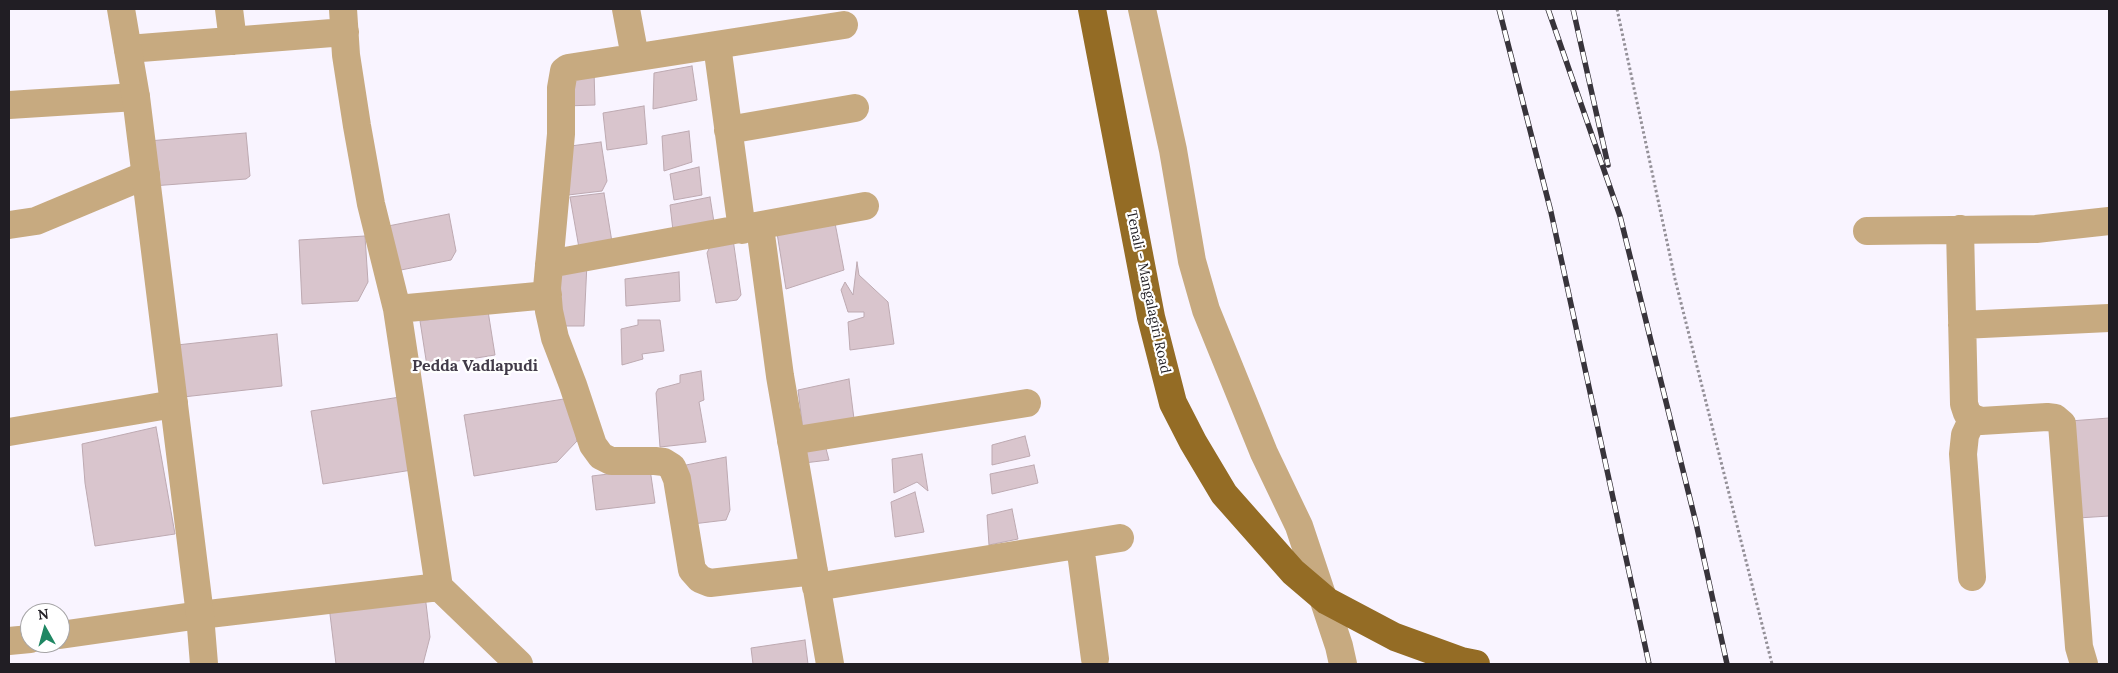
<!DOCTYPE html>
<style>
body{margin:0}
#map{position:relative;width:2118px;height:673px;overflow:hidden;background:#f9f4ff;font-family:Lora,serif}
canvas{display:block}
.frame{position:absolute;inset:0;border:10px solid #211e24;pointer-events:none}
.north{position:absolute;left:20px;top:603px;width:50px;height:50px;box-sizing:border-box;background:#fff;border:1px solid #a6a5a7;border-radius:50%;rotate:353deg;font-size:14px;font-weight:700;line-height:20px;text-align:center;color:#211e24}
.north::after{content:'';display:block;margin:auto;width:18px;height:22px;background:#1f8763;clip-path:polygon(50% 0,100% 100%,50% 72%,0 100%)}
</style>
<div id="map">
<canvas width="2118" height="673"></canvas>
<div class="frame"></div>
<div class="north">N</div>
</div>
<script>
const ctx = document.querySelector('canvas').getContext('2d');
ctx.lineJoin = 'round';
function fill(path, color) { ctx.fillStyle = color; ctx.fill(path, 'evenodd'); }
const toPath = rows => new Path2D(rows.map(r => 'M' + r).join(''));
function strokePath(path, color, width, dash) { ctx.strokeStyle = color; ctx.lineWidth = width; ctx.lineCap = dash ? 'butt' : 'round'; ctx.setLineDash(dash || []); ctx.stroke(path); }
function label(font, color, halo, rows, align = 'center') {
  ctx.font = font + ' Lora,serif'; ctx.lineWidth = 4.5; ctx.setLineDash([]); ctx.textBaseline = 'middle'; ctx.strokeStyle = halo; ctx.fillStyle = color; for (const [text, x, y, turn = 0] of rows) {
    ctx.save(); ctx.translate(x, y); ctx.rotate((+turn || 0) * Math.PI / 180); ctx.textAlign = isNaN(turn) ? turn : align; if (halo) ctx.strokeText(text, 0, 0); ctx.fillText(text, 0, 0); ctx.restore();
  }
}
const building = toPath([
 [692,66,697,100,653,109,654,73,692,66],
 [594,71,595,105,565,106,565,76,594,71],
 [644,106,647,144,607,150,603,113,644,106],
 [689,131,692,162,664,171,662,136,689,131],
 [246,133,250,176,246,179,152,186,148,141,246,133],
 [601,142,607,181,602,191,568,195,563,147,601,142],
 [699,167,702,195,674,200,670,174,699,167],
 [604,193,612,242,579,248,570,197,604,193],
 [710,197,716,235,674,239,670,205,710,197],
 [449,214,456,251,451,260,391,272,383,227,449,214],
 [835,223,844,270,786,289,777,233,835,223],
 [365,236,368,282,358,301,302,304,299,240,365,236],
 [733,239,741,295,737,300,716,303,707,253,712,242,733,239],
 [857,262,859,275,888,302,894,344,850,350,848,322,864,317,864,312,848,312,841,290,845,282,853,295,857,262],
 [587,263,584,326,559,326,558,267,587,263],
 [679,272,680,301,626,306,625,279,679,272],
 [488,311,495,355,427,366,420,321,488,311],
 [638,320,660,320,664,351,642,354,643,359,622,365,621,329,638,325,638,320],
 [277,334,282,386,183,397,177,345,277,334],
 [701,371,704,400,699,402,706,442,660,447,656,393,658,389,680,383,680,375,701,371],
 [849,379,854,419,803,430,798,390,849,379],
 [400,397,412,470,323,484,311,411,400,397],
 [570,398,577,441,557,462,474,476,464,415,570,398],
 [2109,418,2109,516,2078,518,2070,421,2109,418],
 [156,427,175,534,95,546,85,483,82,444,156,427],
 [1025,436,1030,456,992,465,992,445,1025,436],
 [824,441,829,460,804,463,802,444,824,441],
 [922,454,928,491,917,482,894,493,892,459,922,454],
 [726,457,730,510,726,520,684,525,681,466,726,457],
 [1034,465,1038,483,992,494,990,474,1034,465],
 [650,469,655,503,596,510,592,476,650,469],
 [915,492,924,532,895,537,891,502,915,492],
 [1012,509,1018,539,989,545,987,515,1012,509],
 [425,595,430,637,423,664,336,664,329,606,425,595],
 [805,640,808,664,753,664,751,648,805,640]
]);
const path = toPath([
 [1617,9,1675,279,1772,664]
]);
const minor = toPath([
 [229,9,233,41],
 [343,9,346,55,357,126,371,204,397,309,439,587,519,664],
 [626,9,635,57],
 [1142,9,1173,150,1192,261,1206,310,1264,453,1299,526,1339,646,1343,664],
 [717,45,742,230],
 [128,49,345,32],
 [9,105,136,97],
 [728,130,855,108],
 [9,225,36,221,146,175],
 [760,227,780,376,830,664],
 [1960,229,1964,404,1967,413,1973,418,1981,421,2047,417,2055,418,2062,424,2079,647,2084,664],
 [1867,231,2036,229,2109,221],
 [549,264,865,206],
 [397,309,548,295],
 [1962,325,2109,318],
 [9,432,174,404],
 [791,441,1027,403],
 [1080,545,1095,659],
 [814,571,710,583,700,579,692,570,677,479,672,467,664,462,655,461,611,461,601,456,593,445,573,385,555,338,549,311,547,288,561,134,561,88,564,71,568,68,844,25],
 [1972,577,1963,454,1965,435,1973,418],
 [816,587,1120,538],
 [60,635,200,615,439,587],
 [9,641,30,639]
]);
const tertiary = toPath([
 [121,9,136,97,200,615,204,664]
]);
const rail = toPath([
 [1499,9,1551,212,1649,664],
 [1548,9,1620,216,1696,523,1727,664],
 [1573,9,1608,165]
]);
const primaryBridge = toPath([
 [1092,9,1151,317,1173,403,1193,442,1224,494,1293,572,1327,601,1395,637,1461,661,1476,664]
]);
const streetNames = [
 ["Tenali - Mangalagiri Road",1148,292,78]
];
const quarterNames = [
 ["Pedda Vadlapudi",475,366]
];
fill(building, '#d9c5cd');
strokePath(building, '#bda9b1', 1);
strokePath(path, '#949098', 3, [2.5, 2.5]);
strokePath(minor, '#c7aa80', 28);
strokePath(tertiary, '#c7aa80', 28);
strokePath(rail, '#38343b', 5.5);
strokePath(rail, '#fff', 4, [11]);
strokePath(primaryBridge, '#946c25', 28);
label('14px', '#211e24', '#fff', streetNames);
label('bold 16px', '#413a48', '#fff', quarterNames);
</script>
